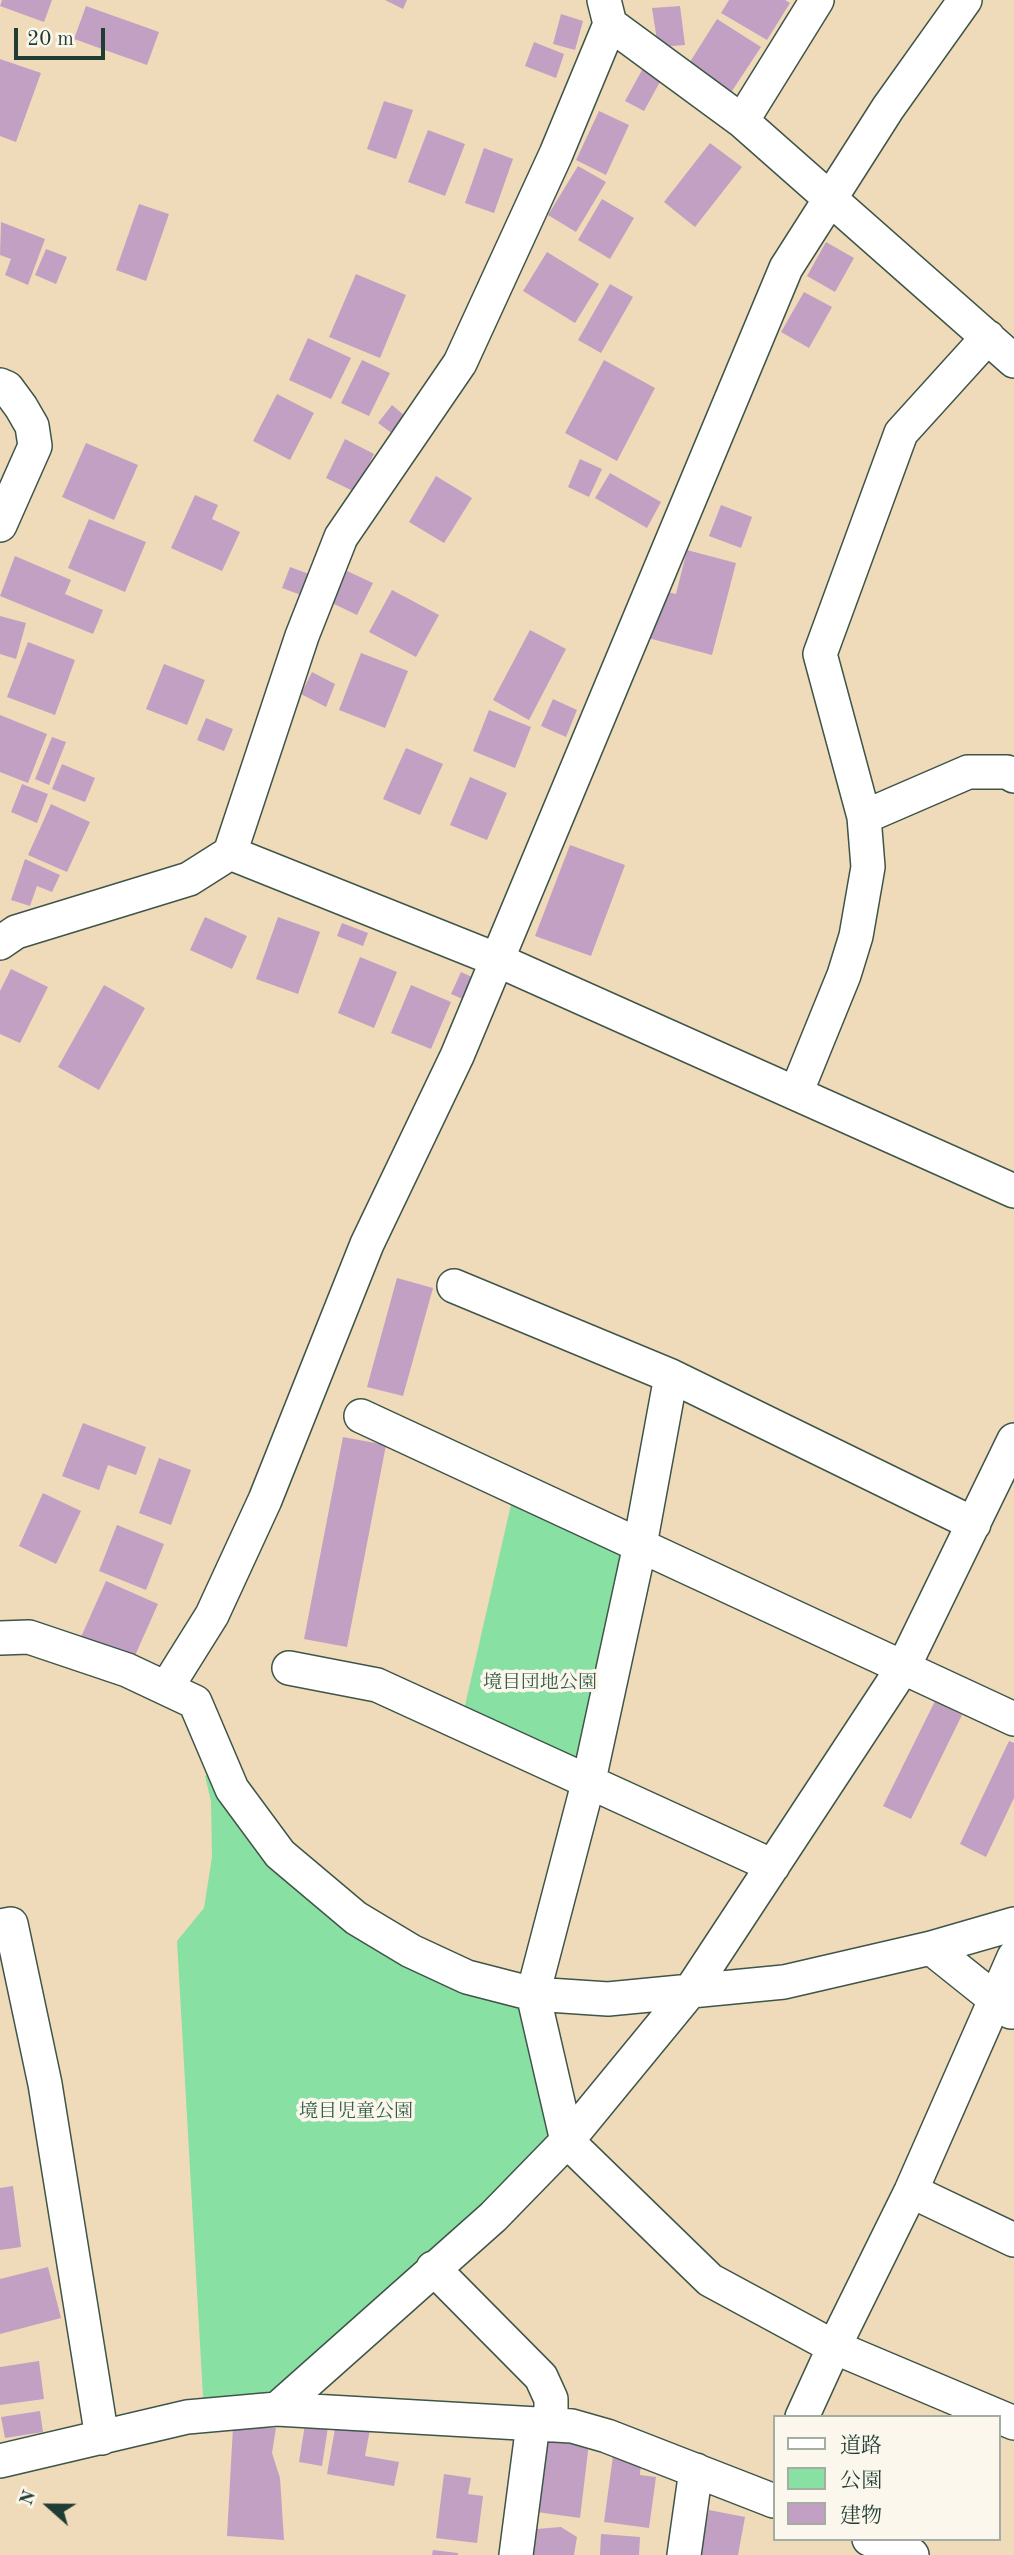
<!DOCTYPE html>
<meta charset="utf-8">
<style>
body{margin:0}
#map{position:relative;width:1014px;height:2555px;overflow:hidden;background:#efdbb9;font-family:"Old Standard TT","Noto Serif JP",serif}
canvas{display:block}
.legend{position:absolute;left:773px;top:2415px;width:228px;height:126px;box-sizing:border-box;background:#fbf7ec;border:2px solid #a3ada2;margin:0;padding:9px 12px;list-style:none;font-size:21px;color:#1f3d34}
.legend li{display:flex;align-items:center;gap:14px;height:35px}
.legend b{width:35px;border:2px solid #a3ada2}
.north{position:absolute;left:14px;top:2471px;width:70px;height:70px;-webkit-text-stroke:5px #fbf7ec;paint-order:stroke;rotate:291deg;font-size:19px;font-weight:700;line-height:28px;text-align:center;color:#1f3d34}
.north::after{content:'';display:block;margin:auto;width:24px;height:32px;background:#1f3d34;clip-path:polygon(50% 0,100% 100%,50% 72%,0 100%)}
.scale{position:absolute;left:14px;top:28px;width:91px;height:32px;box-sizing:border-box;border:4px solid #1f3d34;border-top:0;padding-left:9px;font-size:21px;line-height:24px;white-space:nowrap;color:#1f3d34;-webkit-text-stroke:5px #fbf7ec;paint-order:stroke}
</style>
<div id="map">
<canvas width="1014" height="2555"></canvas>
<ul class="legend">
<li><b style="height:9px;background:#fff"></b>道路</li>
<li><b style="height:19px;background:#89e0a3"></b>公園</li>
<li><b style="height:19px;background:#c2a0c4"></b>建物</li>
</ul>
<div class="north">N</div>
<div class="scale">20 m</div>
</div>
<script>
const ctx = document.querySelector('canvas').getContext('2d');
ctx.lineJoin = 'round';
function fill(path, color) { ctx.fillStyle = color; ctx.fill(path, 'evenodd'); }
const toPath = rows => new Path2D(rows.map(r => 'M' + r).join(''));
function strokePath(path, color, width, dash) { ctx.strokeStyle = color; ctx.lineWidth = width; ctx.lineCap = dash ? 'butt' : 'round'; ctx.setLineDash(dash || []); ctx.stroke(path); }
function label(font, color, halo, rows, align = 'center') {
  ctx.font = font + ' "Old Standard TT","Noto Serif JP",serif'; ctx.lineWidth = 7; ctx.setLineDash([]); ctx.textBaseline = 'middle'; ctx.strokeStyle = halo; ctx.fillStyle = color; for (const [text, x, y, turn = 0] of rows) {
    ctx.save(); ctx.translate(x, y); ctx.rotate((+turn || 0) * Math.PI / 180); ctx.textAlign = isNaN(turn) ? turn : align; if (halo) ctx.strokeText(text, 0, 0); ctx.fillText(text, 0, 0); ctx.restore();
  }
}
const green = toPath([
 [515,1487,640,1545,589,1780,461,1723],
 [222,1767,356,1918,533,1994,567,2141,277,2409,204,2414,177,1941,204,1908,212,1857,211,1801,205,1776]
]);
const building = toPath([
 [2,0,52,0,44,22,0,6],
 [385,0,407,0,403,9],
 [729,0,785,0,790,3,767,40,721,13],
 [86,6,159,32,147,65,74,39],
 [680,6,685,45,658,47,652,8],
 [561,14,583,21,575,50,553,44],
 [717,19,761,47,730,94,688,65],
 [534,42,564,54,556,78,525,66],
 [0,59,41,73,16,142,0,136],
 [642,70,661,80,644,111,625,101],
 [384,101,413,110,396,159,367,149],
 [599,111,629,125,606,175,576,160],
 [428,130,465,144,445,196,408,182],
 [710,143,742,167,695,227,664,202],
 [484,148,513,159,494,213,465,203],
 [578,166,606,182,576,232,548,215],
 [602,199,634,218,610,259,578,240],
 [139,204,169,214,146,281,116,270],
 [1,222,45,239,28,285,5,275,11,259,0,255],
 [826,242,854,258,835,292,807,276],
 [46,249,67,257,56,284,35,275],
 [547,252,599,284,575,323,523,291],
 [356,274,406,295,380,358,329,337],
 [610,284,633,297,601,353,578,340],
 [804,292,832,307,809,348,781,332],
 [308,338,351,358,331,399,289,380],
 [362,360,390,373,369,416,341,403],
 [604,360,655,388,617,461,565,433],
 [277,394,314,413,290,460,253,441],
 [392,405,405,416,393,434,378,423],
 [345,439,374,454,355,492,326,478],
 [86,443,138,465,114,520,62,497],
 [580,459,602,469,589,497,568,487],
 [610,473,661,502,647,528,595,498],
 [436,476,472,498,444,543,409,522],
 [195,495,218,505,212,519,240,532,222,571,171,548],
 [721,505,752,517,741,548,709,536],
 [89,519,146,542,125,592,68,568],
 [687,550,736,563,712,655,648,638,660,590,676,594],
 [15,556,71,580,65,594,103,610,93,634,0,596],
 [290,567,309,574,301,595,282,588],
 [347,571,373,583,357,615,332,603],
 [392,590,439,615,416,657,369,632],
 [0,616,26,623,16,659,0,654],
 [530,630,566,649,529,720,493,700],
 [28,642,75,660,55,715,7,697],
 [361,653,408,671,385,728,339,710],
 [164,664,205,680,187,725,146,709],
 [312,672,335,684,326,707,301,694],
 [553,699,577,710,566,737,541,726],
 [489,710,531,727,515,768,473,751],
 [0,715,47,734,28,783,0,772],
 [206,718,233,729,224,751,197,740],
 [52,737,66,742,49,785,35,779],
 [406,748,443,764,420,815,383,799],
 [62,764,95,778,85,802,52,789],
 [470,777,507,793,487,840,450,825],
 [22,784,48,794,37,823,11,812],
 [51,804,90,822,67,872,28,855],
 [570,845,625,865,591,956,535,936],
 [25,859,60,875,52,892,37,886,30,906,11,900],
 [205,917,247,936,232,969,190,950],
 [278,917,320,932,298,994,256,979],
 [342,923,368,933,363,946,337,936],
 [360,957,397,972,374,1028,338,1013],
 [11,969,48,987,20,1043,0,1034,0,991],
 [461,972,474,978,465,1000,451,994],
 [104,985,145,1008,99,1090,58,1067],
 [411,985,451,1002,431,1049,391,1033],
 [397,1278,433,1288,403,1396,367,1387],
 [83,1423,146,1447,136,1475,108,1465,99,1490,62,1476],
 [343,1437,386,1445,347,1647,304,1639],
 [159,1458,191,1470,171,1525,139,1513],
 [43,1493,81,1511,56,1564,19,1546],
 [117,1525,164,1544,146,1590,99,1571],
 [106,1581,158,1604,133,1660,81,1637],
 [935,1701,962,1715,911,1819,883,1806],
 [1009,1741,1014,1743,1014,1798,986,1857,960,1844],
 [13,2186,21,2247,0,2250,0,2188],
 [48,2267,61,2318,0,2334,0,2279],
 [39,2361,44,2399,0,2405,0,2367],
 [40,2411,43,2432,5,2438,1,2417],
 [336,2423,370,2429,365,2456,399,2462,394,2486,327,2474],
 [305,2424,328,2427,322,2466,299,2462],
 [233,2427,276,2428,272,2453,280,2478,284,2540,227,2536],
 [546,2437,589,2443,580,2518,537,2512],
 [613,2456,641,2460,640,2475,656,2477,649,2528,604,2522],
 [444,2474,471,2478,468,2494,483,2496,477,2543,436,2538],
 [709,2510,745,2517,738,2555,700,2555],
 [561,2527,577,2537,574,2555,532,2555,536,2529],
 [601,2534,640,2537,639,2555,600,2555],
 [433,2550,458,2553,458,2555,432,2555]
]);
const minor = toPath([
 [610,24,742,121,1014,361],
 [742,121,817,0],
 [0,385,7,388,21,407,32,426,35,446,0,525],
 [864,817,968,772,1007,772,1014,776],
 [230,853,495,959,1014,1191],
 [0,943,16,932,189,879,230,853,302,636,341,537,460,363,556,154,610,24,604,0],
 [796,1093,844,975,856,936,868,867,864,817,820,654,901,433,988,337],
 [454,1286,671,1376,640,1545,589,1780,533,1994,567,2141,710,2280,834,2347,911,2191,1014,1957],
 [671,1376,974,1524],
 [361,1416,1014,1719],
 [0,1638,29,1637,127,1670,195,1702,232,1789,280,1854,356,1918,411,1951,467,1977,533,1994,608,1999,784,1982,931,1948,1014,1924],
 [289,1668,377,1685,773,1866],
 [167,1687,212,1615,265,1500,367,1244,457,1056,786,268,888,108,965,0],
 [0,1926,11,1924,45,2084,102,2438],
 [931,1948,1011,2012],
 [911,2191,1014,2240],
 [433,2268,541,2377,551,2399,551,2425],
 [277,2409,493,2217,567,2141,691,1990,904,1666,1014,1440],
 [802,2417,834,2347,1014,2423],
 [0,2461,187,2417,277,2409,572,2426,607,2436,774,2501],
 [869,2539,912,2555],
 [516,2555,533,2424],
 [684,2555,696,2470]
]);
const parkNames = [
 ["境目団地公園",540,1683],
 ["境目児童公園",356,2112]
];
fill(green, '#89e0a3');
fill(building, '#c2a0c4');
strokePath(minor, '#3e5548', 36);
strokePath(minor, '#fff', 33);
label('19px', '#345e4a', '#fbf7ec', parkNames);
</script>
